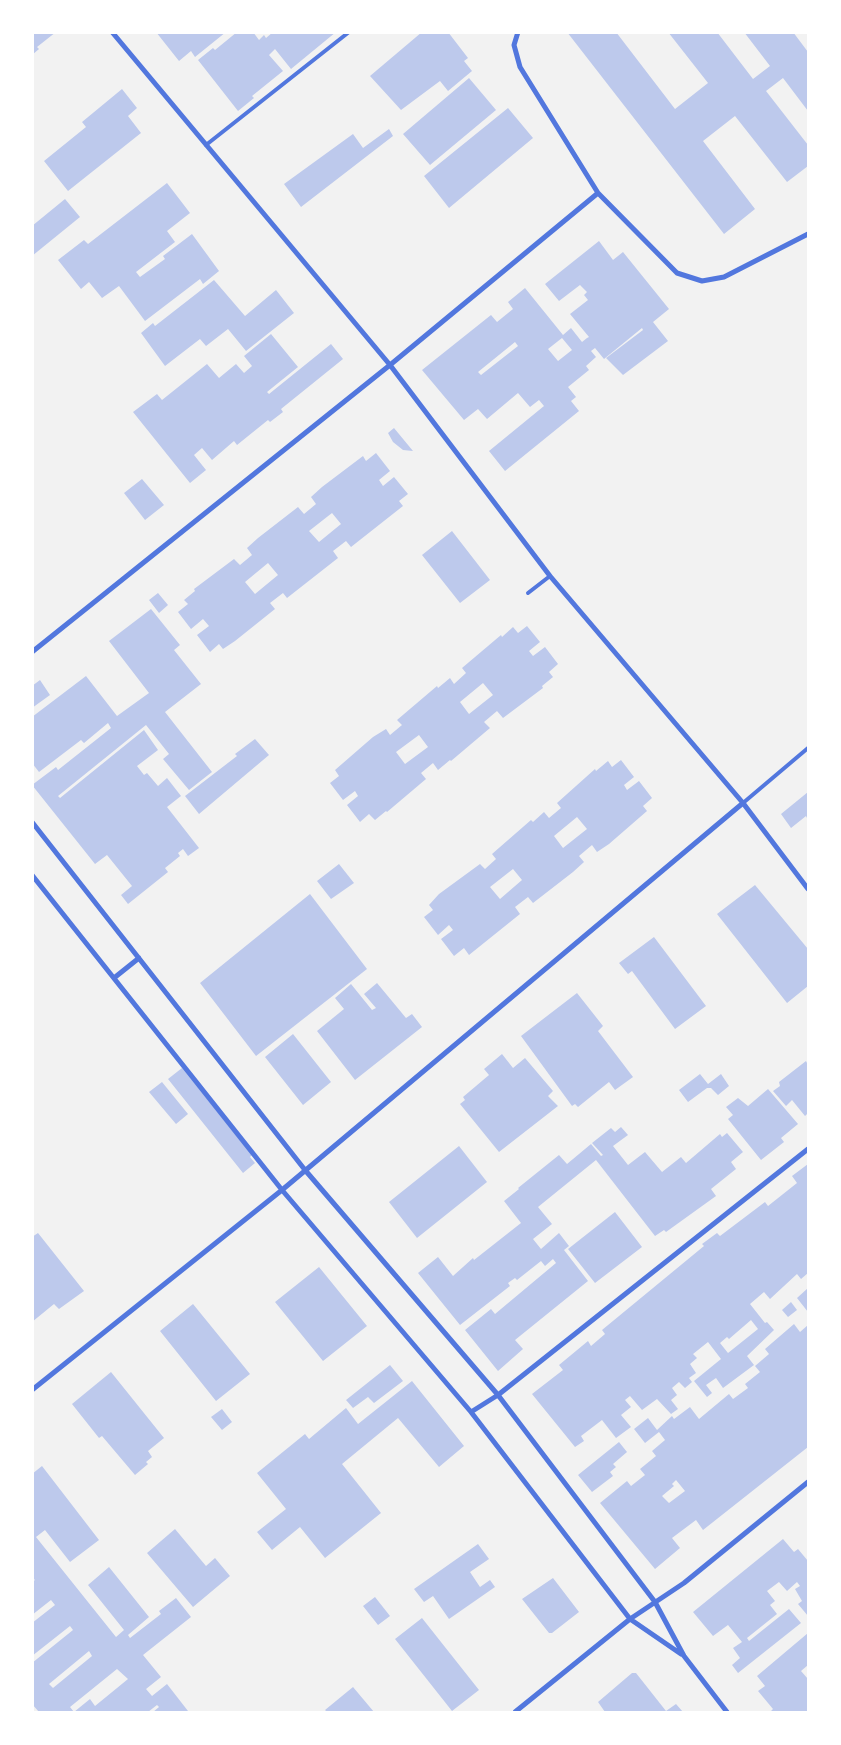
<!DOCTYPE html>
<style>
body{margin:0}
#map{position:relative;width:841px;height:1745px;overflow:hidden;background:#f2f2f2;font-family:"Noto Sans",sans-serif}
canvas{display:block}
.frame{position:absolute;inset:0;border:34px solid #fff;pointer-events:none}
</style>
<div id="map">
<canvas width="841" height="1745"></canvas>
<div class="frame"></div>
</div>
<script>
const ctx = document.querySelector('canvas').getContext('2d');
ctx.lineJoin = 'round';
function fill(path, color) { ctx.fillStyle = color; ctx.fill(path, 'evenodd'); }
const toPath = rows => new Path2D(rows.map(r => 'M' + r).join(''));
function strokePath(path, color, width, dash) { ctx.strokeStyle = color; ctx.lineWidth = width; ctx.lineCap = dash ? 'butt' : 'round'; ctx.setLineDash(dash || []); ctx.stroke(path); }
const building = toPath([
 [32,32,56,32,37,47,39,49,32,55],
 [156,32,226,32,195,57,191,51,179,61],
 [237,32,253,32,259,40,264,35,266,38,273,32,336,32,291,69,275,49,269,55,283,71,252,96,254,98,238,111,198,60,213,48,215,50],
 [422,32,448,32,468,58,464,61,472,71,448,91,440,81,401,110,370,76],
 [567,32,616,32,675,109,708,83,668,32,717,32,753,79,770,66,744,32,793,32,808,52,808,111,783,78,766,91,808,145,808,166,787,182,735,116,703,141,755,209,724,234],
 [469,78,496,110,430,165,403,134],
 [122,89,137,108,128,116,141,133,68,191,44,161,86,127,82,122],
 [508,108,533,138,449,208,424,176],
 [389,129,393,136,301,207,284,184,353,134,363,148],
 [167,183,190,213,167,231,175,242,136,272,140,277,165,259,163,256,192,234,219,271,203,284,200,279,145,321,119,286,102,298,89,282,81,289,58,260,84,240,88,244],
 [65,199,80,217,32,256,32,226],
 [599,241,613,260,623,252,669,309,653,322,668,341,623,375,606,358,643,330,642,328,604,359,595,348,591,351,596,357,586,366,589,370,568,387,576,397,571,401,579,411,505,471,489,451,544,406,539,400,530,407,518,393,487,419,478,409,464,420,422,370,491,315,497,322,513,309,508,302,525,288,563,335,571,328,582,342,587,338,589,337,570,314,588,300,584,295,587,292,580,285,559,301,545,284],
 [562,338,572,350,558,361,548,349],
 [515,342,518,346,481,375,478,372],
 [214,280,245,316,276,290,294,313,246,351,228,329,206,346,200,339,165,366,141,333,153,323,155,326],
 [271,334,298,367,267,392,269,394,331,344,343,359,281,409,283,412,270,422,268,420,237,445,234,441,212,460,202,448,194,455,206,470,190,483,133,412,157,394,162,400,207,364,219,378,236,364,244,373,252,366,244,356],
 [394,428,413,451,403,450,393,442,388,433],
 [376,453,390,471,379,480,383,486,394,477,408,494,399,501,403,506,351,547,346,541,333,551,338,558,287,598,283,593,270,603,275,609,235,641,223,649,219,644,210,652,197,635,209,626,203,619,191,629,178,612,188,604,184,600,195,591,194,589,234,559,240,565,252,555,247,548,258,538,298,507,304,514,316,504,311,497,322,487,363,456,366,461],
 [332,513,341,524,319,542,309,531],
 [268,563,278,575,255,594,245,582],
 [142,479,164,505,145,520,124,493],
 [452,531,490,580,460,603,422,555],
 [158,593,168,605,159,613,149,600],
 [151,609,180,645,174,650,201,684,165,712,212,772,189,790,163,759,169,754,146,725,58,796,60,798,144,730,158,750,137,766,144,775,147,773,158,786,167,778,181,796,167,807,199,848,188,856,183,849,178,853,180,856,165,868,168,872,128,904,121,895,132,886,107,855,95,864,32,785,56,767,58,770,111,728,108,723,84,743,81,740,39,772,32,763,32,717,86,676,117,716,149,693,109,641],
 [527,626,540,642,529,651,533,656,545,647,558,664,549,672,553,677,542,686,543,688,503,718,497,711,484,722,490,728,451,761,450,760,438,770,433,763,421,773,426,779,387,812,386,811,375,820,369,814,360,822,347,805,358,796,355,791,343,800,330,783,339,776,335,770,373,737,386,729,390,735,402,725,397,720,437,686,438,688,450,678,454,684,466,673,462,668,501,635,502,637,513,627,518,633],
 [483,683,493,695,469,714,460,702],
 [419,735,428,747,405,764,396,752],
 [40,680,50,695,32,708,32,686],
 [255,739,269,755,199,814,185,796,237,756,235,754],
 [621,760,634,777,624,785,627,790,639,781,652,798,643,806,647,811,609,844,597,852,592,845,579,856,584,862,573,872,533,903,528,897,515,907,520,914,469,955,464,948,454,956,441,939,453,930,449,925,438,935,424,917,433,910,429,905,439,894,480,864,485,869,496,859,492,854,531,820,533,822,544,812,549,818,561,808,557,803,595,769,596,771,608,761,612,767],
 [577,817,587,829,563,848,554,836],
 [513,869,522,880,500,899,490,887],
 [808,792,808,820,806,816,791,828,781,814],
 [339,864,354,883,331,899,317,881],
 [755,885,808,949,808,986,787,1003,717,914],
 [310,894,367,969,256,1056,200,983],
 [654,937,706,1006,675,1029,632,971,628,974,619,963],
 [377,983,406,1018,412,1014,422,1027,355,1080,317,1031,344,1009,335,998,351,984,372,1010,376,1008,364,994],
 [577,993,603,1026,598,1031,633,1077,615,1090,609,1082,578,1107,575,1104,572,1106,521,1036],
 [293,1034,331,1082,303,1105,265,1057],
 [502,1054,513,1068,525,1058,553,1091,548,1096,558,1106,499,1152,460,1104,465,1100,463,1097,489,1075,484,1069],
 [806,1061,808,1065,808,1113,805,1116,792,1100,786,1106,773,1091,780,1086,779,1082],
 [182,1068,252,1155,250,1157,255,1163,243,1173,168,1079],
 [700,1074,708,1084,721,1074,729,1086,718,1095,711,1088,707,1088,688,1102,679,1090],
 [162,1082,188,1114,176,1124,149,1092],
 [768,1089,798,1124,781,1138,784,1142,761,1160,728,1119,733,1115,726,1107,738,1098,748,1106],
 [621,1127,628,1135,613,1146,628,1165,645,1152,662,1172,681,1157,686,1163,720,1134,722,1137,727,1133,743,1152,731,1162,736,1169,711,1189,716,1196,666,1232,664,1230,655,1236,596,1160,538,1207,552,1224,533,1239,541,1249,559,1233,569,1246,564,1250,588,1281,515,1340,523,1349,498,1371,465,1330,491,1309,495,1314,556,1263,553,1259,545,1266,541,1261,517,1280,515,1278,508,1283,510,1286,460,1325,418,1273,438,1257,453,1276,473,1258,474,1260,521,1223,504,1201,519,1189,518,1188,559,1155,567,1164,591,1144,601,1156,603,1155,592,1143,611,1128,615,1132],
 [459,1146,487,1182,417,1238,389,1202],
 [808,1164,808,1273,801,1279,797,1274,770,1299,764,1292,750,1304,765,1323,767,1322,774,1330,747,1356,754,1365,723,1388,716,1378,706,1385,712,1393,707,1397,694,1381,721,1359,708,1342,693,1354,697,1358,690,1364,696,1373,689,1378,692,1382,685,1388,679,1382,672,1388,677,1395,671,1400,678,1409,671,1414,657,1399,642,1410,630,1396,625,1400,631,1407,621,1415,631,1427,616,1438,602,1420,581,1436,584,1441,575,1447,532,1394,563,1370,559,1365,588,1341,591,1346,605,1334,602,1330,704,1246,702,1244,717,1233,720,1236,765,1202,768,1206,797,1183,792,1176],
 [751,1320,758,1329,728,1353,720,1343,727,1337,729,1339],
 [615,1212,642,1247,595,1283,568,1249],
 [38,1233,84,1291,59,1309,54,1304,32,1322,32,1237],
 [319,1267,367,1326,323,1361,275,1302],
 [808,1288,808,1312,797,1298],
 [791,1302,797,1310,788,1317,782,1310],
 [193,1304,250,1374,216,1401,160,1331],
 [794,1324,800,1332,808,1325,808,1447,703,1530,696,1520,672,1538,680,1548,655,1569,600,1503,627,1481,631,1486,645,1475,640,1469,656,1456,652,1451,665,1440,659,1432,645,1443,634,1429,648,1418,657,1430,672,1416,674,1419,690,1407,699,1419,729,1394,733,1399,748,1388,745,1384,760,1372,755,1366,769,1354,765,1349],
 [676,1480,685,1491,669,1503,662,1496,674,1486,672,1484],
 [390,1365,403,1381,374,1403,368,1397,353,1408,346,1400],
 [111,1372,164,1438,148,1451,152,1457,146,1462,148,1464,135,1475,102,1436,99,1438,72,1404],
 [412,1381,464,1446,439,1467,398,1418,342,1464,381,1513,325,1558,300,1527,272,1550,257,1532,286,1509,257,1473,305,1434,309,1439,346,1408,358,1424],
 [222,1409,232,1422,222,1430,211,1417],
 [619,1442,627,1452,613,1464,616,1467,610,1472,613,1476,592,1492,578,1475],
 [42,1466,99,1540,70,1562,45,1530,36,1537,116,1637,124,1630,88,1585,109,1567,149,1617,128,1635,130,1638,161,1614,159,1611,176,1598,191,1617,143,1655,161,1677,146,1689,152,1696,167,1684,188,1711,186,1712,153,1712,159,1707,157,1705,148,1712,39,1712,32,1704,32,1663,73,1630,70,1626,32,1656,32,1623,55,1605,51,1600,32,1615,32,1582,35,1580,32,1577,32,1474],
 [89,1651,92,1656,53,1688,49,1684],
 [117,1669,128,1679,95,1706,90,1699,74,1712,70,1707],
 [175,1529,206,1566,215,1558,230,1576,193,1607,147,1553],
 [783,1539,794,1552,798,1549,808,1561,808,1616,798,1604,802,1601,795,1589,800,1586,797,1582,787,1591,779,1582,767,1591,775,1601,770,1605,777,1614,747,1638,749,1641,789,1609,801,1623,738,1673,732,1665,740,1658,733,1648,742,1642,728,1625,713,1636,693,1612],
 [478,1544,489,1559,470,1572,480,1587,490,1580,495,1587,449,1619,433,1596,424,1602,414,1589],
 [553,1578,579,1612,552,1633,549,1633,522,1599],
 [375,1597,390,1616,378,1625,363,1606],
 [422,1618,479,1690,452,1711,395,1639],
 [808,1633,808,1665,801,1671,808,1679,808,1712,770,1712,773,1709,758,1691,765,1686,757,1676],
 [632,1673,636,1673,666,1711,676,1704,683,1712,605,1712,598,1702],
 [353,1687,374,1712,327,1712,325,1710]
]);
const service = toPath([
 [206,145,349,32],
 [528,593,550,576],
 [743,803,808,748]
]);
const minor = toPath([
 [112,32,390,365,550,576,743,803,808,889],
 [518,32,514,45,520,67,598,193,677,273,702,281,724,277,808,234],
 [32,652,390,365,598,193],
 [32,822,305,1170,498,1395,655,1602,684,1656,727,1712],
 [32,875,282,1190,471,1412,630,1619,681,1654],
 [114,978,139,958],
 [32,1390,282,1190,743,803],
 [471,1412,498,1395,808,1149],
 [515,1712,630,1619,684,1583,808,1482]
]);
fill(building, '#bdc9ec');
strokePath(service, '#5277de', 4);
strokePath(minor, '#5277de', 5);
</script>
